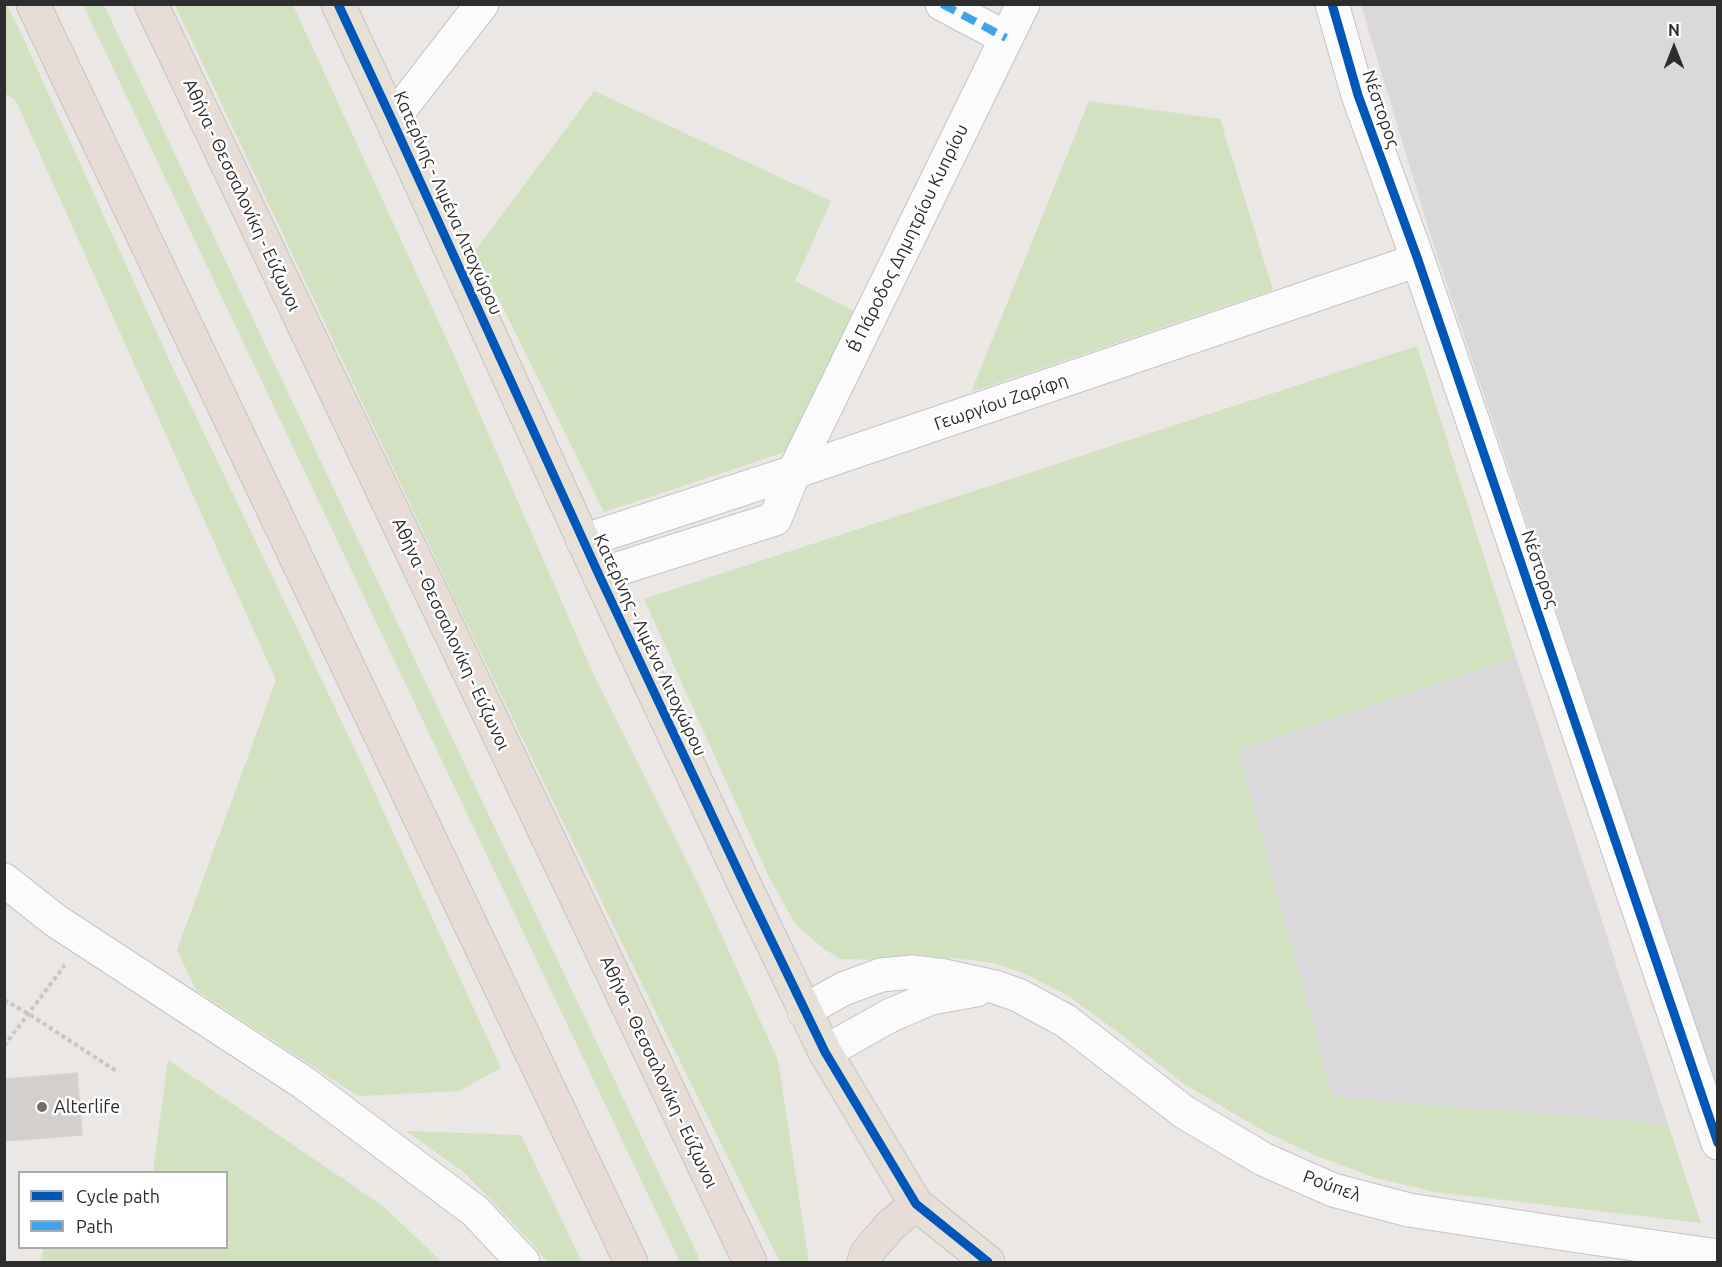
<!DOCTYPE html>
<meta charset="utf-8">
<style>
body{margin:0}
#map{position:relative;width:1722px;height:1267px;overflow:hidden;background:#eae7e4;font-family:Ubuntu,sans-serif}
canvas{display:block}
.frame{position:absolute;inset:0;border:6px solid #2d2d2d;pointer-events:none}
.legend{position:absolute;left:18px;top:1171px;width:210px;height:78px;box-sizing:border-box;background:#fff;border:2px solid #ababab;margin:0;padding:8px 10px;list-style:none;font-size:18px;color:#2d2d2d}
.legend li{display:flex;align-items:center;gap:12px;height:30px}
.legend b{width:30px;border:2px solid #ababab}
.north{position:absolute;left:1644px;top:18px;width:60px;height:60px;-webkit-text-stroke:4px #fff;paint-order:stroke;rotate:0deg;font-size:16px;font-weight:700;line-height:24px;text-align:center;color:#2d2d2d}
.north::after{content:'';display:block;margin:auto;width:21px;height:27px;background:#2d2d2d;clip-path:polygon(50% 0,100% 100%,50% 72%,0 100%)}
</style>
<div id="map">
<canvas width="1722" height="1267"></canvas>
<div class="frame"></div>
<ul class="legend">
<li><b style="height:8px;background:#0057b8"></b>Cycle path</li>
<li><b style="height:8px;background:#3ea3eb"></b>Path</li>
</ul>
<div class="north">N</div>
</div>
<script>
const ctx = document.querySelector('canvas').getContext('2d');
ctx.lineJoin = 'round';
function fill(path, color) { ctx.fillStyle = color; ctx.fill(path, 'evenodd'); }
const toPath = rows => new Path2D(rows.map(r => 'M' + r).join(''));
function strokePath(path, color, width, dash) { ctx.strokeStyle = color; ctx.lineWidth = width; ctx.lineCap = dash ? 'butt' : 'round'; ctx.setLineDash(dash || []); ctx.stroke(path); }
function label(font, color, halo, rows, align = 'center') {
  ctx.font = font + ' Ubuntu,sans-serif'; ctx.lineWidth = 5; ctx.setLineDash([]); ctx.textBaseline = 'middle'; ctx.strokeStyle = halo; ctx.fillStyle = color; for (const [text, x, y, turn = 0] of rows) {
    ctx.save(); ctx.translate(x, y); ctx.rotate((+turn || 0) * Math.PI / 180); ctx.textAlign = isNaN(turn) ? turn : align; if (halo) ctx.strokeText(text, 0, 0); ctx.fillText(text, 0, 0); ctx.restore();
  }
}
const industrial = toPath([
 [1361,5,1717,5,1717,1090,1432,240],
 [1516,657,1668,1124,1333,1097,1238,750]
]);
const green = toPath([
 [4,5,7,5,20,31,171,364,359,758,501,1068,459,1091,358,1096,196,990,177,950,276,680,16,101,5,93],
 [83,5,104,5,701,1262,680,1262],
 [175,5,293,5,453,353,592,671,703,894,778,1060,809,1262,780,1262,660,1021,459,608],
 [594,91,831,201,795,281,856,312,791,450,604,512,475,251],
 [1089,101,1220,119,1273,290,971,392],
 [1417,346,1516,657,1238,750,1333,1097,1668,1124,1701,1223,1435,1192,1376,1178,1314,1155,1264,1131,1184,1084,1127,1039,1070,997,1024,973,992,963,958,958,888,960,840,959,823,948,796,925,769,877,644,599],
 [168,1060,383,1206,442,1262,40,1262,43,1248,226,1248,226,1172,153,1172],
 [406,1131,521,1135,582,1262,547,1262,531,1242,465,1173]
]);
const building = toPath([
 [77,1073,82,1135,4,1141,4,1078,7,1079,77,1073]
]);
const path = toPath([
 [4,1000,29,1014,116,1071],
 [4,1046,65,965]
]);
const minor = toPath([
 [942,4,1006,38],
 [1332,4,1358,95,1418,260,1718,1143],
 [392,120,482,4],
 [583,541,794,472,1418,260],
 [599,575,775,519,794,472,1023,4],
 [4,880,56,921,304,1083,475,1211,523,1262],
 [804,1011,843,989,881,975,912,972,945,976,995,987,1018,995,1066,1021,1184,1112,1263,1159,1333,1190,1409,1210,1565,1234,1718,1256],
 [825,1052,891,1015,931,998,976,990]
]);
const major = toPath([
 [338,4,392,120,599,575,747,890,825,1052,916,1204,988,1262]
]);
const highway = toPath([
 [33,4,631,1262],
 [151,4,750,1262],
 [864,1262,867,1253,890,1226,916,1204]
]);
const quiet = toPath([
 [942,4,1006,38]
]);
const cycleway = toPath([
 [338,4,392,120,599,575,747,890,825,1052,916,1204,988,1262],
 [1332,4,1358,95,1418,260,1718,1143]
]);
const markers = [
 [42,1107,6,"#6f6e6d"]
];
const streetNames = [
 ["Νέστορος",1381,109,71],
 ["Αθήνα - Θεσσαλονίκη - Εύζωνοι",242,195,65],
 ["Κατερίνης - Λιμένα Λιτοχώρου",448,203,66],
 ["Β΄ Πάροδος Δημητρίου Κυπρίου",908,238,-64],
 ["Γεωργίου Ζαρίφη",1001,402,-19],
 ["Νέστορος",1540,569,71],
 ["Αθήνα - Θεσσαλονίκη - Εύζωνοι",451,634,65],
 ["Κατερίνης - Λιμένα Λιτοχώρου",650,645,65],
 ["Αθήνα - Θεσσαλονίκη - Εύζωνοι",659,1072,65],
 ["Ρούπελ",1332,1186,20]
];
const poiNames = [
 ["Alterlife",54,1107]
];
fill(industrial, '#dad8da');
fill(green, '#d2e2c0');
fill(building, '#d2cfcd');
strokePath(building, '#d5d2d0', 1.5);
strokePath(minor, '#c5c4c4', 35);
strokePath(major, '#c6c4c3', 35);
strokePath(highway, '#c6c4c3', 35);
strokePath(path, '#c7c7c7', 4, [4.5, 3]);
strokePath(minor, '#fcfbfb', 33);
strokePath(major, '#e6e0d7', 33);
strokePath(highway, '#e7dcd6', 33);
strokePath(quiet, '#3ea3eb', 8, [15, 8]);
strokePath(cycleway, '#0057b8', 9);
for (const [x, y, r, color] of markers) { const dot = new Path2D(); dot.arc(x, y, r, 0, 2 * Math.PI); ctx.fillStyle = color; ctx.fill(dot); strokePath(dot, '#fff', 2); }
label('18px', '#2d2d2d', '#fff', streetNames);
label('18px', '#2d2d2d', '#fff', poiNames, 'left');
</script>
